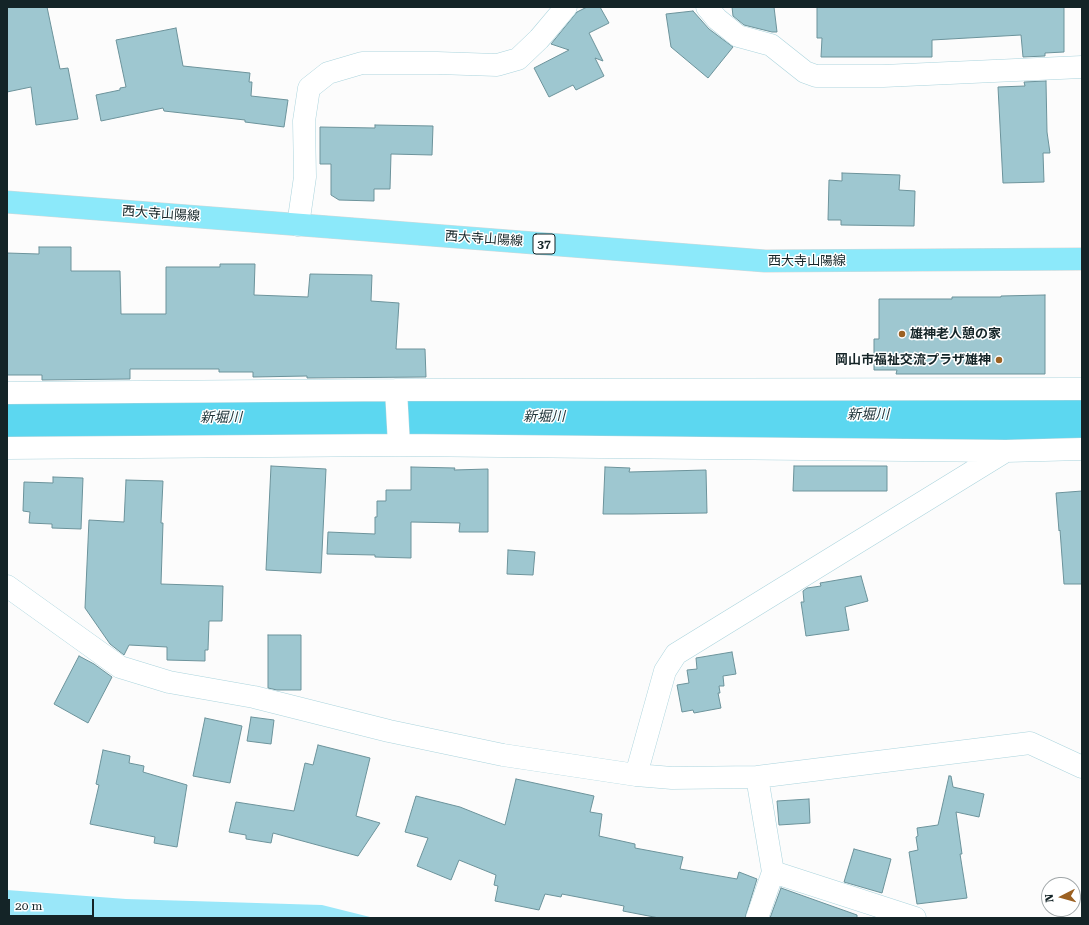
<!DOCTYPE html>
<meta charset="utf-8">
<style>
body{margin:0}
#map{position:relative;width:1089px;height:925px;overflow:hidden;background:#fcfcfc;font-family:"Roboto Serif",serif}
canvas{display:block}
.frame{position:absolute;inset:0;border:8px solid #142427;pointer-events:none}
.north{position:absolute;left:1041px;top:877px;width:40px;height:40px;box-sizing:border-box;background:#fff;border:1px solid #a1a7a9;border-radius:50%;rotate:264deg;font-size:11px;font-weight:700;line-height:16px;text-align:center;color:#142427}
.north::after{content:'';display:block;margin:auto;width:14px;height:18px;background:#9c6122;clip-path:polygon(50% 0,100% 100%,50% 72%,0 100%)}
.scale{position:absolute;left:8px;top:899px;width:86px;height:18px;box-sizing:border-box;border:2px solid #142427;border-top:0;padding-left:5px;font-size:12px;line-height:14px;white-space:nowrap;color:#142427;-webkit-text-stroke:3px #fff;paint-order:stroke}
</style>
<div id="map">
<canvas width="1089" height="925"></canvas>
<div class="frame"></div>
<div class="north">N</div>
<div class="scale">20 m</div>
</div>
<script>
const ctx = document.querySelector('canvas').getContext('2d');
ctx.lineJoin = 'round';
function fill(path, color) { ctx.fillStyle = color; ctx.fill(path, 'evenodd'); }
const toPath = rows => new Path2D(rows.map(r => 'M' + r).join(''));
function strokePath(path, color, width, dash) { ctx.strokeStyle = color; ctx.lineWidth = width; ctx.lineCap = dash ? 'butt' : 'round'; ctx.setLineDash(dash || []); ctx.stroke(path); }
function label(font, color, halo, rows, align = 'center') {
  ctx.font = font + ' "Roboto Serif","Noto Sans JP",serif'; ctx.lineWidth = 3; ctx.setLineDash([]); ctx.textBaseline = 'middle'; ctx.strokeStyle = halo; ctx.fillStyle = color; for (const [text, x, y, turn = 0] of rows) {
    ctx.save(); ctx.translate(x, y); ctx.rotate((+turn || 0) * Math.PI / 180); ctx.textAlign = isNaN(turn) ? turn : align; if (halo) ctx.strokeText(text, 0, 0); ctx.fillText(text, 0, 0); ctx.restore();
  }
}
const green = toPath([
 [7,890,126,899,322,905,374,918,7,918]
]);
const river = toPath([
 [7,419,1082,414]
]);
const building = toPath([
 [7,7,47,7,60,69,68,68,78,119,36,125,31,87,7,92,7,7],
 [587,7,600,7,609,23,589,33,603,61,595,58,604,76,576,90,573,85,549,97,534,68,569,50,551,44,577,12,587,7],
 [732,7,774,7,777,32,772,32,744,25,733,16,732,7],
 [817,7,1064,7,1064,52,1045,53,1045,56,1023,57,1021,35,932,40,932,57,821,57,822,38,817,38,817,7],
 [693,11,709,29,733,47,708,78,671,47,666,14,693,11],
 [176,28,183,66,250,73,249,82,252,82,251,96,288,100,284,127,245,122,245,120,164,111,163,108,101,121,96,95,120,90,120,88,126,87,116,40,176,28],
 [1046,81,1047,132,1050,153,1043,153,1044,182,1003,183,998,87,1025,86,1024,82,1046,81],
 [375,125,433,126,432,155,391,154,390,189,374,189,374,201,339,200,331,195,331,164,320,164,320,127,375,128,375,125],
 [842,173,900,175,899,190,915,191,914,226,841,225,841,220,828,220,829,180,842,181,842,173],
 [39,247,71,247,71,271,120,271,121,314,166,314,166,267,220,267,220,264,255,264,254,295,308,297,310,274,372,275,371,301,399,303,396,349,425,349,426,377,307,378,307,376,253,377,253,372,219,372,219,369,130,369,130,379,42,380,42,375,7,375,7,253,39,254,39,247],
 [1045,295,1045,374,896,374,897,370,874,370,874,339,879,339,879,299,952,299,952,297,1001,297,1001,296,1045,295],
 [271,466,326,469,321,573,266,570,271,466],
 [794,466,887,466,887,491,793,491,794,466],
 [411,467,455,468,454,470,488,469,488,532,459,532,460,523,411,522,411,558,375,557,375,555,327,554,328,532,375,534,375,517,377,517,377,501,386,501,386,490,411,490,411,467],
 [605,467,630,468,629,472,706,470,707,513,632,514,603,514,605,467],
 [53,477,83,478,81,529,52,528,52,524,29,523,30,512,23,511,24,482,53,483,53,477],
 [126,480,163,481,161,523,163,523,161,584,223,586,222,621,209,621,208,650,205,650,205,661,167,660,167,647,129,645,124,655,110,644,85,608,89,520,124,522,126,480],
 [1082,491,1082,584,1064,584,1060,530,1059,531,1056,493,1082,491],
 [508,550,535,552,533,575,507,574,508,550],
 [861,576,868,601,845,607,849,630,806,636,801,602,804,602,803,591,807,588,821,586,820,583,861,576],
 [268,635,301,635,301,690,277,690,268,688,268,635],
 [732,652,736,674,723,676,724,686,719,686,720,693,718,693,721,708,694,713,693,710,682,712,677,685,689,683,687,670,697,669,696,658,732,652],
 [79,656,94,664,112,677,88,723,54,704,79,656],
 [251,717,274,720,271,744,247,741,251,717],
 [205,718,242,726,230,783,193,776,205,718],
 [318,745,370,758,356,816,380,823,358,856,273,833,271,843,246,839,246,835,229,832,236,802,294,811,305,763,313,765,318,745],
 [103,750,130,756,129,763,144,766,143,772,187,785,177,847,154,843,155,837,90,824,99,785,96,784,103,750],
 [949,776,951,776,953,787,984,794,979,817,956,812,962,854,960,854,967,898,917,904,909,852,918,850,916,837,918,836,917,828,938,825,949,776],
 [516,779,594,796,590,812,602,814,599,836,635,844,635,848,683,857,680,869,737,879,739,872,757,879,745,918,659,918,623,911,624,906,562,894,561,897,545,894,539,910,495,901,498,886,494,885,496,875,459,860,451,880,417,866,428,838,405,832,416,796,460,807,505,825,516,779],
 [809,799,810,823,779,825,777,801,809,799],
 [854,849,891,859,882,893,844,882,854,849],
 [781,888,857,915,857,918,770,918,781,888]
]);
const minor = toPath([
 [707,7,717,19,738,36,771,45,805,72,816,76,883,76,1082,67],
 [298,225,305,177,304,121,309,88,328,73,362,63,437,63,497,65,518,59,539,39,566,7],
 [396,390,399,445],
 [7,393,396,390,1082,389],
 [7,448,399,445,1006,451,1082,449],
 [7,586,120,667,169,682,254,697,389,731,503,755,636,775,672,778,757,777,1030,743,1082,767],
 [636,775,665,671,676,654,1006,451],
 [757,777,773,872,757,918],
 [773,872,915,918]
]);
const major = toPath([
 [7,202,765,261,1082,259]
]);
const markers = [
 [902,334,4,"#9c6122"],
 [999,360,4,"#9c6122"]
];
const shields = [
 [544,244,22]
];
const shieldNames = [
 ["37",544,244]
];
const streetNames = [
 ["西大寺山陽線",161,214,4],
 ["西大寺山陽線",484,239,4],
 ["西大寺山陽線",807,261]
];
const poiNames = [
 ["雄神老人憩の家",910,334],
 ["岡山市福祉交流プラザ雄神",991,360,"right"]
];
const waterNames = [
 ["新堀川",868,415],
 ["新堀川",544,417],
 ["新堀川",221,418]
];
fill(green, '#9ae7f9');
strokePath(river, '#5cd7f0', 52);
fill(building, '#9ec7d0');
strokePath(building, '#6c939b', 1);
strokePath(minor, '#abd4dd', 23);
strokePath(major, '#d5d8d8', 23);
strokePath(minor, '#fff', 22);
strokePath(major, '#8ce9fa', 22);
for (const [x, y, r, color] of markers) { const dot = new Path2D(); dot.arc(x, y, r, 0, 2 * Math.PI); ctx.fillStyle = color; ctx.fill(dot); strokePath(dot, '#fff', 1.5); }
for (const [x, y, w] of shields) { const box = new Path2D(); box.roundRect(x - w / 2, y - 10, w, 20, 3); ctx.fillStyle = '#fff'; ctx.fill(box); strokePath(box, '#142427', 1); }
label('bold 12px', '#142427', null, shieldNames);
label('13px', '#142427', '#fff', streetNames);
label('bold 13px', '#142427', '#fff', poiNames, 'left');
label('italic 14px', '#1e3439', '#fff', waterNames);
</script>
